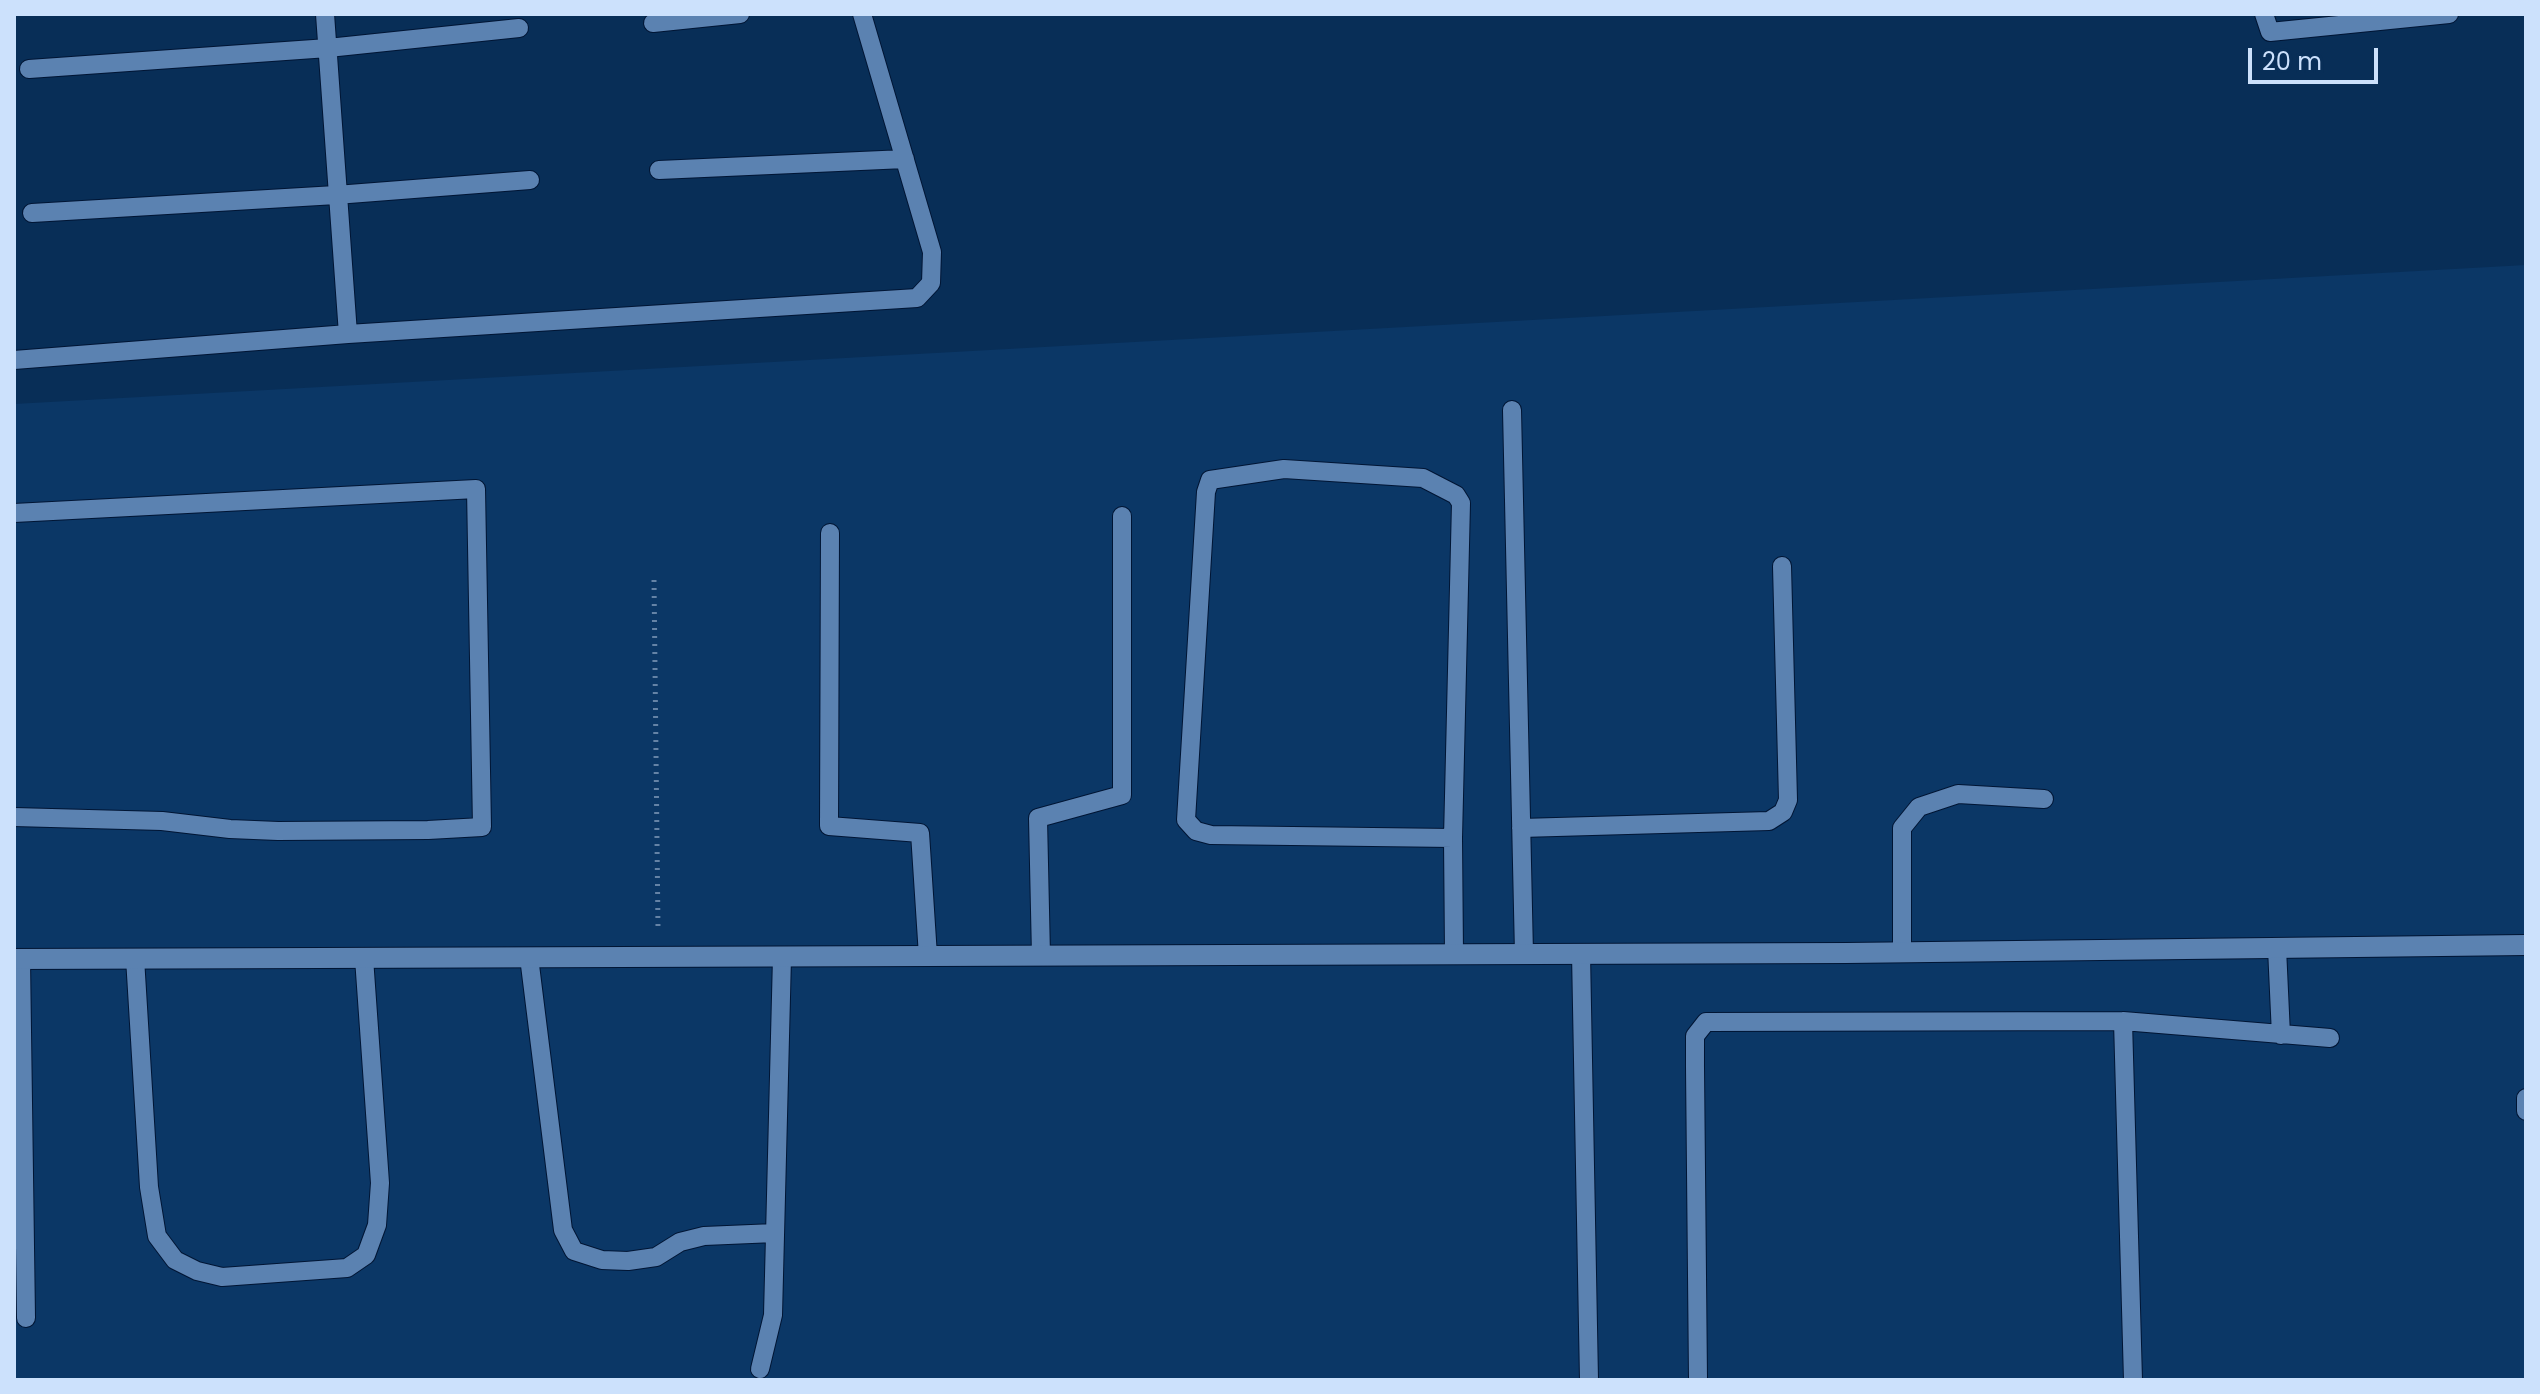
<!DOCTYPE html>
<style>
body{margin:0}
#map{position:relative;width:2540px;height:1394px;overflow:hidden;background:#082e57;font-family:Poppins,sans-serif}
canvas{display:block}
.frame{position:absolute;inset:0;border:16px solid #cce1fc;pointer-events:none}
.scale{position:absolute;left:2248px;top:48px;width:130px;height:36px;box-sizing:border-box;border:4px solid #cce1fc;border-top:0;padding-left:10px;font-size:24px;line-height:28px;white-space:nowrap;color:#cce1fc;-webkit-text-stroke:6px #082e57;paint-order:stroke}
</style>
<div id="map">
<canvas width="2540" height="1394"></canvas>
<div class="frame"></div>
<div class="scale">20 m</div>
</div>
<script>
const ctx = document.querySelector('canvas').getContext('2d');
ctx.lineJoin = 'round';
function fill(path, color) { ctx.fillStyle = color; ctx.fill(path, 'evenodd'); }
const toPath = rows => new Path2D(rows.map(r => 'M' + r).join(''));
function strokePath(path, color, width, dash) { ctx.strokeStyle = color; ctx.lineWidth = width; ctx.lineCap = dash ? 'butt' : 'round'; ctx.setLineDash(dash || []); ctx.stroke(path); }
const built = toPath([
 [2526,265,2526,1380,14,1380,14,404]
]);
const path = toPath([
 [654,580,658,928]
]);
const service = toPath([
 [325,14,348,334],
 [2264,14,2270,32,2449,14],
 [653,23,740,14],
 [29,69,328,48,519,28],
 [659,170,905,159],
 [32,213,336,195,530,180],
 [14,360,348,334,917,298,931,283,932,252,862,14],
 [1512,410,1524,954],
 [14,513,476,489,482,827,428,830,278,831,230,829,162,821,14,817],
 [830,533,829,826,920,833,928,956],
 [1521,828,1769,821,1783,812,1788,800,1782,566],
 [1453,838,1211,835,1196,831,1186,820,1206,492,1210,480,1284,469,1423,478,1456,495,1461,503,1453,838,1454,954],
 [2277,948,2281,1035],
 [1902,952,1902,828,1919,807,1958,794,2044,799],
 [1581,953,1589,1380],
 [1041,956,1038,818,1122,795,1122,516],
 [529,957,563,1230,574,1251,602,1260,628,1261,656,1257,680,1242,704,1236,775,1233],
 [135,958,149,1187,157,1236,175,1260,197,1271,222,1277,347,1268,366,1255,377,1225,380,1183,364,958],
 [21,959,26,1318],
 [2123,1021,2133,1380],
 [2526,1098,2526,1111],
 [760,1369,773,1315,782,957],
 [1698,1380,1695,1067,1695,1036,1706,1022,2123,1021,2330,1038]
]);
const minor = toPath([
 [14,959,1846,953,2526,945]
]);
fill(built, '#0b3766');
strokePath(service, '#001534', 20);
strokePath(minor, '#001534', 22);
strokePath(path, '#6583a6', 5, [2, 6]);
strokePath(service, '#5b82b1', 18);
strokePath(minor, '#5b82b1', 20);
</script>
